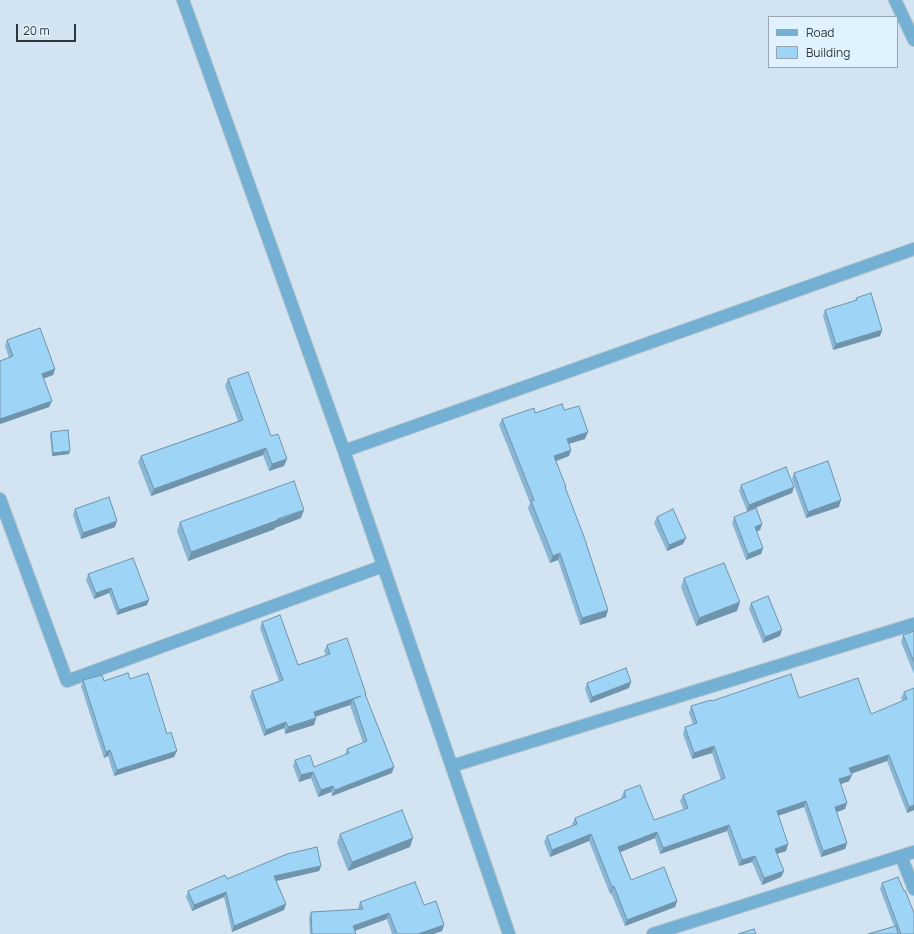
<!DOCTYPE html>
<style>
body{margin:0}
#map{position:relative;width:914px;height:934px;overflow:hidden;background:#d2e4f1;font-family:Manrope,sans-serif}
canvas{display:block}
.legend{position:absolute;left:768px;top:16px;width:130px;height:52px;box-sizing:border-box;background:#dff2fe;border:1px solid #98a7b0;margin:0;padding:5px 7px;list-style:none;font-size:12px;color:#2e363a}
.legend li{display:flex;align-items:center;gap:8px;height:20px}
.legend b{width:20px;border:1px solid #98a7b0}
.scale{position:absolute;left:16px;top:24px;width:60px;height:18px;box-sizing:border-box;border:2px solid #2e363a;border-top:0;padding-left:5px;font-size:12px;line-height:14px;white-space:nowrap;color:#2e363a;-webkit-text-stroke:3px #dff2fe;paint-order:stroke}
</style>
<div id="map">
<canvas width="914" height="934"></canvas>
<ul class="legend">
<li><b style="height:5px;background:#73b0d4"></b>Road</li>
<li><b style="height:11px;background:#9ed4f6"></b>Building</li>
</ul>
<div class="scale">20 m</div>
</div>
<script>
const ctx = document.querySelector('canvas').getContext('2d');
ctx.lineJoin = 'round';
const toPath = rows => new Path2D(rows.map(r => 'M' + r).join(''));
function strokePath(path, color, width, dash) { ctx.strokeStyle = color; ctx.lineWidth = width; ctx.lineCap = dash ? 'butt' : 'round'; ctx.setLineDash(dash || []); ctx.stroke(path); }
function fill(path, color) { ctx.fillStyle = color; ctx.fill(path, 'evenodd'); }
const minor = toPath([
 [183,0,344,451,509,934],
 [895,0,914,40],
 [344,451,914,249],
 [0,499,67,681,383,566],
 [452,766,914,624],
 [901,856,914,889],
 [653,934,914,852]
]);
const wall = toPath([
 [856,298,882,330,880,336,833,350,823,316,825,310,855,301],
 [7,340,55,369,53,375,43,378,52,401,49,407,0,424,0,361,9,358,5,346],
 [228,379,271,436,284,466,269,471,263,455,151,496,138,462,141,456,238,421,225,386],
 [564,410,585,439,569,444,571,450,569,456,556,461,566,487,565,489,586,544,606,617,580,625,558,560,550,563,528,508,530,503,499,425,502,419,535,413],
 [51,432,69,454,52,456,50,435],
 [794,473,839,507,806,518,792,479],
 [741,485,794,487,792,493,747,511,739,491],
 [75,509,115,527,81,539,73,515],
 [657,517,683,544,667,551,654,523],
 [734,517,762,524,760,530,756,532,763,548,761,554,746,560,732,523],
 [301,518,275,528,275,529,188,561,177,531,180,522],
 [88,574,147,605,117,615,109,593,94,599,86,580],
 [684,578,737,611,696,626,681,587],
 [751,603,780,636,763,643,749,609],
 [262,622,298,665,326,655,324,651,327,645,366,694,365,696,392,773,332,796,331,792,318,797,311,778,299,782,293,766,295,760,314,767,345,755,347,749,363,743,350,705,315,717,316,718,314,725,285,734,284,728,264,736,250,697,252,691,279,681,260,628],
 [914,631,914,674,901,642,903,635],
 [130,679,174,757,114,776,108,756,104,758,81,686,83,680,104,681],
 [631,682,629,688,590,703,585,689,587,683],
 [914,688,914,810,907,813,887,761,851,774,852,775,849,781,840,784,845,809,836,812,847,843,845,849,821,857,804,807,778,816,788,844,786,851,777,854,784,871,781,877,762,885,752,862,739,866,727,831,660,854,655,838,620,852,631,880,677,901,675,907,625,926,611,893,610,894,589,841,550,857,544,842,547,836,573,825,572,824,575,818,622,799,621,798,624,791,654,820,684,810,680,801,683,795,721,780,712,753,692,759,683,734,685,727,693,724,689,713,691,706,712,701,799,698,871,714,903,701,901,698,904,692],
 [340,834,410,847,348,871,337,843],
 [321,866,319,871,276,881,286,904,284,910,232,932,224,897,192,911,186,897,188,891,227,879],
 [882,883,904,891,914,934,868,934,894,926,880,889],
 [360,902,424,905,444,925,442,931,433,934,392,934,387,919,355,931,356,934,310,934,309,918,311,912,358,910,358,908]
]);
const shadedWall = toPath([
 [882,330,880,336,833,350,836,344],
 [55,369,53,375,40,380,42,374],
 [52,401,49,407,0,424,0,419],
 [588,432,585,439,564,445,567,439],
 [266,448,263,455,151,496,154,489],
 [571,450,569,456,551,463,554,456],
 [70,451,69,454,52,456,53,453],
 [287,459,284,466,269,471,272,464],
 [794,487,792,493,747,511,749,505],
 [841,500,839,507,806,518,808,512],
 [304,510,301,518,275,528,275,529,188,561,191,552],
 [117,521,115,527,81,539,83,533],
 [762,524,760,530,752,533,755,527],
 [686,538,683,544,667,551,669,545],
 [763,548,761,554,746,560,748,554],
 [560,553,558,560,550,563,553,556],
 [111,588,109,593,94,599,96,593],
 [149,600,147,605,117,615,119,610],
 [740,602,737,611,696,626,699,618],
 [608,610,606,617,580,625,582,618],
 [782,630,780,636,763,643,765,637],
 [631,682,629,688,590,703,592,697],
 [361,696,353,699,350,705,311,718,314,712],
 [316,718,314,725,285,734,288,727],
 [286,722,284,728,264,736,266,730],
 [714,746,712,753,692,759,694,753],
 [110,750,108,756,104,758,106,752],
 [177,751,174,757,114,776,117,770],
 [889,755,887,761,847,775,849,768],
 [394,767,392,773,332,796,335,790],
 [313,772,311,778,299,782,301,775],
 [852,775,849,781,836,786,839,779],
 [333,786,331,792,318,797,321,790],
 [806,801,804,807,774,817,777,811],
 [847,803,845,809,832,814,835,807],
 [914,805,914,810,907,813,909,807],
 [729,825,727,831,660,854,663,848],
 [657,832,655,838,616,854,618,847],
 [591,834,589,841,550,857,552,850],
 [413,838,410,847,348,871,352,862],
 [847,843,845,849,821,857,823,851],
 [788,844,786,851,773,855,775,849],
 [755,856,752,862,739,866,742,860],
 [321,866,319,871,272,882,274,876],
 [784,871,781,877,762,885,764,878],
 [614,886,611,893,610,894,612,887],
 [226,892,224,897,192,911,194,905],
 [677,901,675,907,625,926,627,920],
 [286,904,284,910,232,932,234,926],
 [389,913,387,919,351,932,353,926],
 [444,925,442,931,433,934,418,934]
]);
const building = toPath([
 [871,293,882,330,836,344,825,310,857,300,856,298,871,293],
 [40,328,55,369,42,374,52,401,0,419,0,361,13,356,7,340,40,328],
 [248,372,271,436,278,434,287,459,272,464,266,448,154,489,141,456,243,420,228,379,248,372],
 [562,404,564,410,579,406,588,432,567,439,571,450,554,456,566,487,565,487,586,542,586,543,608,610,582,618,560,553,553,556,531,501,534,500,502,419,534,408,535,413,562,404],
 [68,430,70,451,53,453,51,432,68,430],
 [828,461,841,500,808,512,794,473,828,461],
 [786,467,794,487,749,505,741,485,786,467],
 [294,481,304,510,277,519,278,520,191,552,180,522,294,481],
 [109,497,117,521,83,533,75,509,109,497],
 [756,508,762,524,755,527,763,548,748,554,734,517,756,508],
 [673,509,686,538,669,545,657,517,673,509],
 [133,558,149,600,119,610,111,588,96,593,88,574,133,558],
 [724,563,740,602,699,618,684,578,724,563],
 [768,596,782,630,765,637,751,603,768,596],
 [280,615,298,665,330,654,327,645,347,638,366,694,365,694,394,767,335,790,333,786,321,790,313,772,301,775,295,760,310,755,314,767,349,753,347,749,367,741,353,699,361,696,314,712,316,718,288,727,286,722,266,730,252,691,283,680,262,622,280,615],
 [914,631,914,662,903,635,914,631],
 [626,668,631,682,592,697,587,683,626,668],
 [128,673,130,679,148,673,167,734,171,732,177,751,117,770,110,750,106,752,83,680,102,675,104,681,128,673],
 [791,674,799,698,858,678,871,714,907,699,904,692,914,688,914,805,909,807,889,755,849,768,852,775,839,779,847,803,835,807,847,843,823,851,806,801,777,811,788,844,775,849,784,871,764,878,755,856,742,860,729,825,663,848,657,832,618,847,631,880,664,867,677,901,627,920,614,886,612,887,591,834,552,850,547,836,577,824,575,818,626,797,624,791,640,785,654,820,688,808,683,795,725,778,714,746,694,753,685,727,697,723,691,706,711,700,712,701,791,674],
 [402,810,413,838,352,862,340,834,402,810],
 [317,847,321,866,274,876,286,904,234,926,226,892,194,905,188,891,225,875,227,879,287,854,317,847],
 [898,877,904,891,905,890,914,913,914,934,901,934,882,883,898,877],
 [415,882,424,905,436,901,444,925,418,934,397,934,389,913,353,926,356,934,312,934,311,912,363,909,360,902,415,882],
 [896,926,898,934,868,934,896,926],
 [754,929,756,934,738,934,754,929]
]);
strokePath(minor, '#b1c1cc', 14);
strokePath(minor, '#73b0d4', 12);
fill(wall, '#88b6d4');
fill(shadedWall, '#6f94ac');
fill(building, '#9ed4f6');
strokePath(building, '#6f94ac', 1);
</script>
